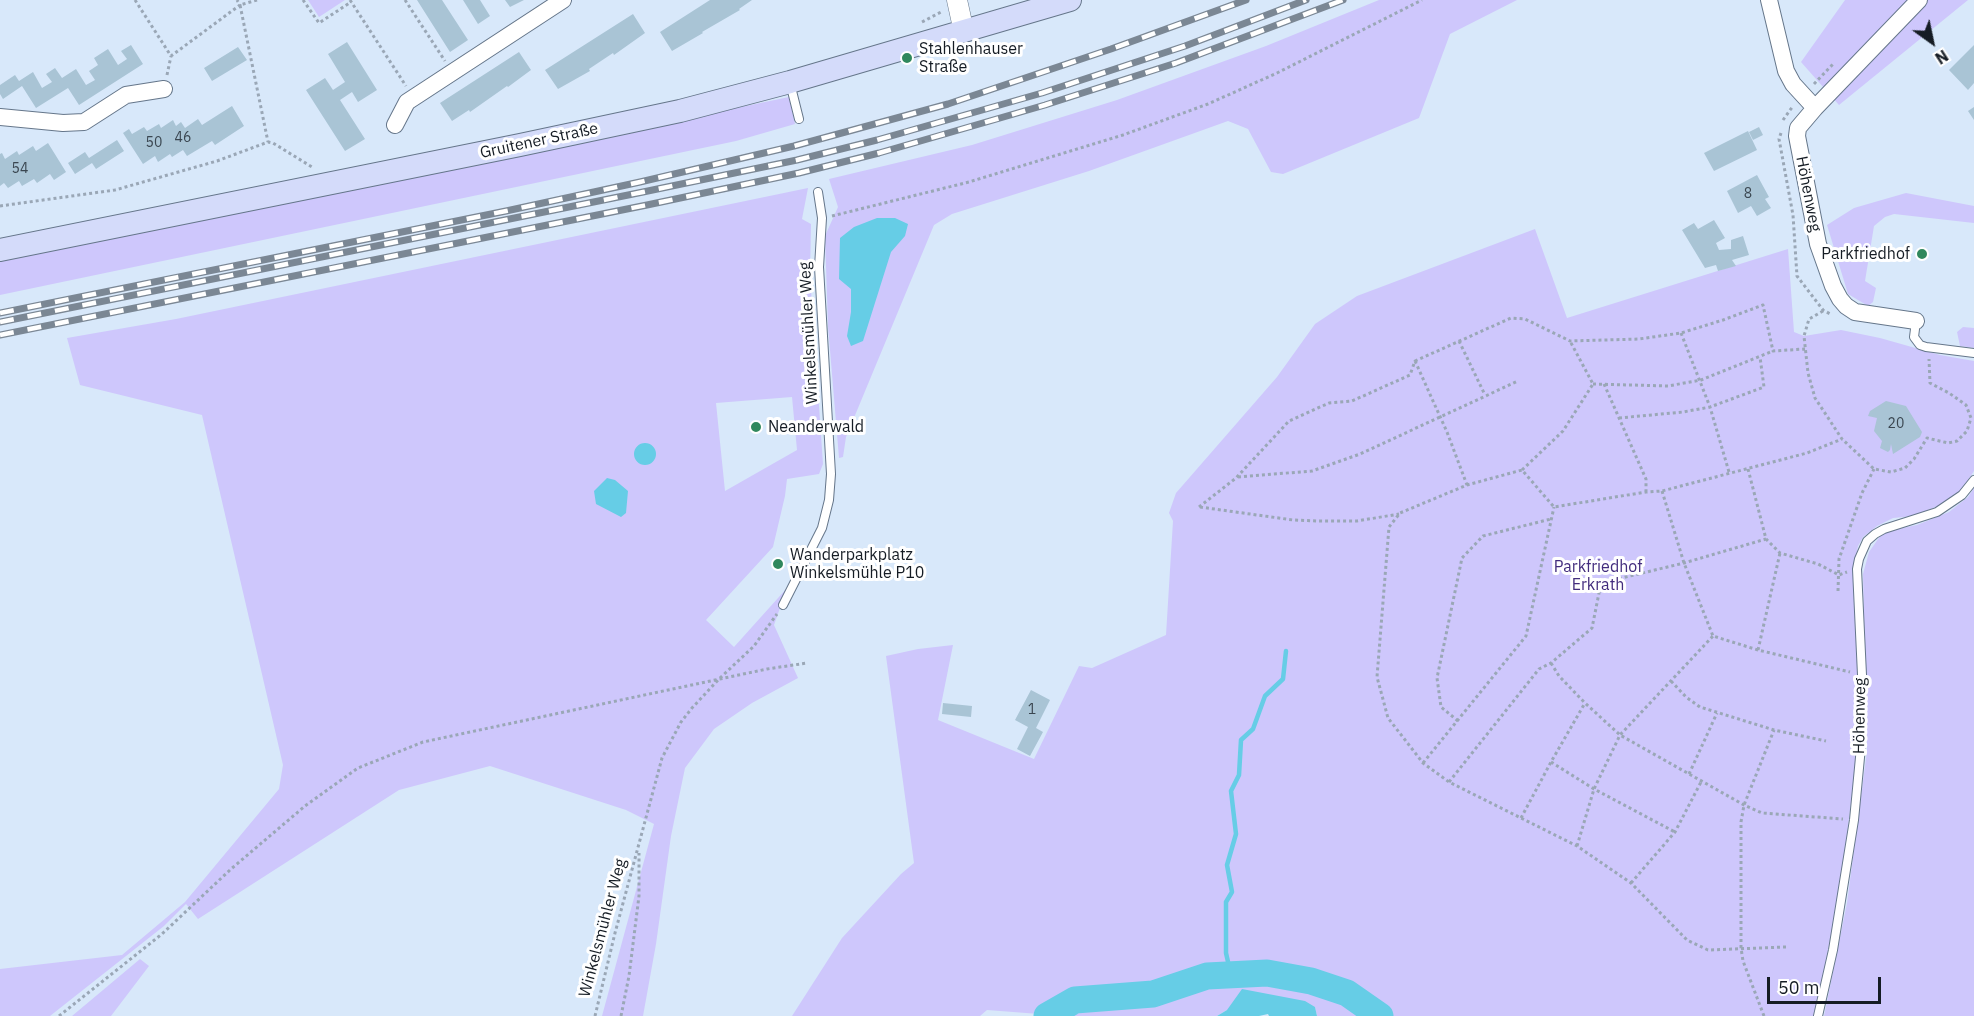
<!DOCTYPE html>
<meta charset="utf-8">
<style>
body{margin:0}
#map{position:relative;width:1974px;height:1016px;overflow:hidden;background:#d8e8fa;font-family:"IBM Plex Sans",sans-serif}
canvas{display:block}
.north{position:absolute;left:1902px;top:12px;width:60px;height:60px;-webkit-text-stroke:4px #fff;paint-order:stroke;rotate:147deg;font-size:16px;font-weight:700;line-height:24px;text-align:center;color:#151c24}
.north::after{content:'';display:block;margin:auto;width:21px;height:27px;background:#151c24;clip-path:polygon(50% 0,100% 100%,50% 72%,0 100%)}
.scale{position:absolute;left:1767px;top:977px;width:114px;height:27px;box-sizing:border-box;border:3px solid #151c24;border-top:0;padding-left:8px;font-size:18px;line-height:21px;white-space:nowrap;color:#151c24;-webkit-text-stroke:4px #fff;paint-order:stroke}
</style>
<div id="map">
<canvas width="1974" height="1016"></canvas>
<div class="north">N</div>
<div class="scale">50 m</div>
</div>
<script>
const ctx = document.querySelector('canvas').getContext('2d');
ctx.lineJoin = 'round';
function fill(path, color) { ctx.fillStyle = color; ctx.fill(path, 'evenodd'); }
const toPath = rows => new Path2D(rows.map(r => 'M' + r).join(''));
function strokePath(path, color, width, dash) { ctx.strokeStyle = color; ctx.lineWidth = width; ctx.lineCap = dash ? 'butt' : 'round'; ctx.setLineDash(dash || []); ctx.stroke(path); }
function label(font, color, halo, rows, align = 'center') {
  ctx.font = font + ' "IBM Plex Sans",sans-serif'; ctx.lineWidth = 6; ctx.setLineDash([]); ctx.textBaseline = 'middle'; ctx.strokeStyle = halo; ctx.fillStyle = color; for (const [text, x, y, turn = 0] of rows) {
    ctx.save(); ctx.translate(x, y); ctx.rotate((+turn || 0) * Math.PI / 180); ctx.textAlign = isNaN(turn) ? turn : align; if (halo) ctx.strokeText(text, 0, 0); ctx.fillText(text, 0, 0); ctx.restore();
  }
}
const green = toPath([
 [308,0,345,0,319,17],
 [1379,0,1517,0,1450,34,1419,118,1283,174,1271,172,1248,129,1228,121,1089,171,952,214,934,225,846,437,843,457,839,458,828,326,825,236,838,207,829,179,972,145,1117,100,1266,46],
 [1845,0,1968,0,1839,105,1801,62],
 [789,97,795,124,736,141,0,295,0,258,309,197],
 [808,188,802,219,811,224,810,275,823,464,819,474,787,479,785,496,773,547,706,620,734,647,787,588,774,625,798,678,752,703,714,729,685,768,671,836,656,944,643,1016,602,1016,654,824,626,810,490,766,399,790,198,919,186,904,164,926,50,1016,0,1016,0,969,122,955,185,902,279,789,283,765,202,415,80,385,67,338,176,319],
 [792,397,797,450,725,491,716,403],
 [1906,193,1974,206,1974,223,1894,214,1885,217,1874,226,1865,281,1876,288,1873,302,1868,306,1848,294,1827,225,1854,208],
 [1535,229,1567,318,1788,249,1794,332,1804,336,1841,330,1880,338,1940,355,1974,361,1974,471,1970,477,1960,491,1940,505,1914,516,1893,518,1877,526,1863,537,1858,546,1854,567,1858,692,1855,770,1840,890,1815,1016,1317,1016,1315,1007,1227,1010,1217,1016,1041,1016,1039,1014,987,1010,980,1016,792,1016,842,938,901,874,914,863,886,656,918,649,953,645,938,720,1034,759,1079,666,1092,668,1166,635,1173,521,1169,513,1176,493,1277,377,1315,324,1357,296],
 [1963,327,1974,328,1974,348,1960,346,1957,332],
 [1974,488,1974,1016,1824,1016,1847,903,1867,751,1863,574,1869,552,1883,532,1917,525,1949,512,1968,497],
 [140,959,149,966,111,1016,72,1016]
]);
const water = toPath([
 [877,218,895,218,908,224,905,236,891,252,863,341,851,346,847,336,851,312,851,289,839,279,840,238,854,227],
 '634 454a11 11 0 1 1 22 0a11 11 0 1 1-22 0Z',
 [607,478,615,480,628,491,626,513,621,517,596,504,594,491],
 [1242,989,1305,1001,1315,1007,1317,1016,1269,1016,1268,1014,1259,1016,1217,1016,1227,1010]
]);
const stream = toPath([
 [1231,975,1226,953,1226,902,1232,892,1227,865,1236,834,1231,791,1239,775,1241,740,1253,729,1265,696,1283,679,1286,651]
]);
const river = toPath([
 [1047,1016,1075,1000,1153,994,1207,976,1267,973,1311,981,1347,993,1380,1016]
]);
const building = toPath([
 [417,0,442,0,468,40,450,52],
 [463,0,480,0,490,16,478,24],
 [505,0,524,0,510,7],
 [710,0,752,0,739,9,740,10,702,32,703,33,672,51,660,32],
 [633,14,645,33,614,55,613,53,589,69,590,71,558,89,545,70],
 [347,42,377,90,358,102,352,92,340,100,365,139,345,151,306,90,325,78,333,90,345,82,328,54],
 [131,45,143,64,79,105,68,88,36,108,22,86,3,99,0,94,0,85,15,75,19,81,33,72,42,88,52,82,46,74,55,68,62,78,76,69,86,85,95,80,89,71,98,65,94,58,108,49,118,65,127,59,121,51],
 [1974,45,1974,83,1968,90,1949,70],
 [238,47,247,60,212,81,204,68],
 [519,52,531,70,508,87,507,86,470,112,469,110,452,121,440,103],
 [232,106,244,126,215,145,212,141,187,156,183,150,172,157,170,154,158,162,155,156,143,164,123,133,129,129,132,134,144,127,147,131,159,124,161,128,173,120,176,126,181,122,185,128,198,119,202,125],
 [1974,107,1974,120,1968,111],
 [1759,127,1763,135,1753,140,1749,132],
 [1748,131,1757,150,1714,171,1704,153],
 [117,140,124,151,96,169,92,163,75,174,68,163,85,152,89,158],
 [48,143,66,172,54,180,50,174,37,183,34,179,22,186,19,181,8,188,4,183,0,186,0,154,2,153,5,159,17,151,19,155,33,146,36,151],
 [1757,175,1769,197,1765,199,1771,208,1757,216,1751,206,1738,213,1727,191],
 [1714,220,1725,238,1716,243,1719,250,1731,249,1731,240,1743,236,1749,255,1732,260,1736,266,1718,271,1716,265,1705,268,1682,230,1694,223,1698,229],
 [1886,401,1906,406,1922,432,1920,437,1893,454,1891,444,1890,450,1888,452,1880,448,1882,441,1874,431,1877,418,1868,416,1870,411],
 [1031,690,1050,700,1036,728,1043,732,1030,756,1017,749,1028,727,1015,720],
 [943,703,972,706,971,717,942,714]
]);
const path = toPath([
 [135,0,171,56,240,5,237,0],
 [257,0,240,5,268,142],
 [303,0,319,23,351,2],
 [350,0,406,86],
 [405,0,445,61],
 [922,22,943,11],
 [167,75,171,56],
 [1814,84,1834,63],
 [1783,120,1793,106],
 [1781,133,1779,139,1793,215,1797,276,1823,310,1832,315],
 [0,206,115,190,217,161,268,142,273,143,312,167],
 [832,216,969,182,1123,135,1208,104,1277,73,1422,0],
 [1823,311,1809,319,1804,336,1808,373,1815,398,1842,439,1874,469,1891,472,1905,468,1914,459,1927,438,1948,443,1957,441,1967,431,1971,418,1966,405,1949,393,1930,383,1929,359],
 [1681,333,1710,407,1729,472],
 [1459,341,1485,395],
 [1415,361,1447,432,1467,485],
 [1593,384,1668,386,1701,380,1773,351],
 [1604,384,1646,479,1646,492],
 [1619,418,1683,412,1710,407,1764,387,1760,357],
 [1748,469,1766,539,1780,553,1818,564,1839,575,1847,572],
 [1522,470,1563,431,1593,384,1570,341],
 [1238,477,1312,471,1360,454,1518,381],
 [1662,491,1684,563,1713,636,1758,650,1850,672],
 [1199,507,1236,478,1289,421,1329,403,1352,401,1410,375,1415,361,1511,318,1525,319,1570,341,1639,339,1681,333,1723,320,1763,305,1773,351,1805,349],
 [1200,507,1293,520,1319,521,1357,521,1399,514],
 [1838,591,1839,559,1862,493,1874,469],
 [1758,650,1780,553],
 [1551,663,1559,676,1585,703,1620,735,1744,805,1762,813,1843,819],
 [1671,681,1686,697,1700,707,1774,730,1826,741],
 [1458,721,1441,707,1437,678,1462,558,1483,536,1551,519],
 [1551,762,1594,789,1675,832],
 [1423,763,1526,636,1554,507],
 [1689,774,1717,713],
 [1449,782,1539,669,1551,663,1592,628,1601,583,1684,563,1766,539],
 [1521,818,1551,762,1585,703],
 [1577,846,1594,789,1620,735,1713,636],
 [1631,883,1675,832,1701,782],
 [1786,947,1708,950,1687,940,1631,883,1577,846,1449,782,1423,763,1388,718,1377,677,1389,527,1400,513,1467,485,1522,470,1554,507,1646,492,1662,491,1807,453,1842,439],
 [59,1016,162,934,231,869,305,806,358,768,423,742,767,669,807,663],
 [595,1016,615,933,662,758,681,722,692,708,719,679,754,646,777,614],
 [621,1016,629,976,639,896,639,853],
 [1764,1016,1743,961,1741,948,1741,822,1744,805,1774,730]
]);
const service = toPath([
 [790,83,799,119],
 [1916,321,1914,337,1920,345,1926,347,1974,353],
 [783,605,822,528,829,500,831,474,819,267,822,218,818,192],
 [1818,1016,1833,950,1854,820,1861,747,1862,675,1857,569,1859,559,1867,541,1875,534,1884,529,1937,512,1962,495,1974,480]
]);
const minor = toPath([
 [1769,0,1786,71,1793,84,1815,108],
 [0,117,63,123,84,122,126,95,164,89],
 [395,125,407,102,563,0],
 [1916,321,1855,312,1846,306,1840,299,1833,286,1818,244,1797,136,1798,128,1815,108,1919,0]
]);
const tertiary = toPath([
 [957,0,964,32]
]);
const secondary = toPath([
 [0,250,520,145,680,111,790,82,1070,0]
]);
const rail = toPath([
 [0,313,506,211,640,182,794,146,948,104,1111,49,1246,0],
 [0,322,643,192,797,160,877,140,1042,93,1185,46,1306,0],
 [0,335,647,205,799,173,879,153,1045,105,1176,63,1343,0]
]);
const markers = [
 [907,58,6,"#30885d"],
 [1922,254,6,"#30885d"],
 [756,427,6,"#30885d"],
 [778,564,6,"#30885d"]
];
const numberNames = [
 ["46",183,138],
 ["50",154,143],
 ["54",20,169],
 ["8",1748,194],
 ["20",1896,424],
 ["1",1032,710]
];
const poiNames = [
 ["Stahlenhauser",919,49],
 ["Straße",919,67],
 ["Parkfriedhof",1910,254,"right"],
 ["Neanderwald",768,427],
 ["Wanderparkplatz",790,555],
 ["Winkelsmühle P10",790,573]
];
const streetNames = [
 ["Gruitener Straße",539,141,-12],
 ["Höhenweg",1808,194,79],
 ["Winkelsmühler Weg",809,333,-93],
 ["Höhenweg",1860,716,-89],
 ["Winkelsmühler Weg",603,928,-75]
];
const parkNames = [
 ["Parkfriedhof",1598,567],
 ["Erkrath",1598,585]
];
fill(green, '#cec7fc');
fill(water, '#66cde6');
strokePath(stream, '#66cde6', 4.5);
strokePath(river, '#66cde6', 27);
fill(building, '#a9c4d5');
strokePath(service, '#65768a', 10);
strokePath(minor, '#65768a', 18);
strokePath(tertiary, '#65768a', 21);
strokePath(secondary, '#65768a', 24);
strokePath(path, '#9aa7b6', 3, [3, 3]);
strokePath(service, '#fff', 8);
strokePath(minor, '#fff', 16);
strokePath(tertiary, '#fff', 20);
strokePath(secondary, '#d4dbfa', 22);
strokePath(rail, '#7b8794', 7);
strokePath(rail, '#fff', 4.5, [14]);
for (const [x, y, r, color] of markers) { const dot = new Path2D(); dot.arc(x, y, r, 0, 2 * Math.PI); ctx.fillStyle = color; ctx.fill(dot); strokePath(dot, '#fff', 2); }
label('14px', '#3a4650', null, numberNames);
label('16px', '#151c24', '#fff', poiNames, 'left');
label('16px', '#151c24', '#fff', streetNames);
label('16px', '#422c7d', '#fff', parkNames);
</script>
